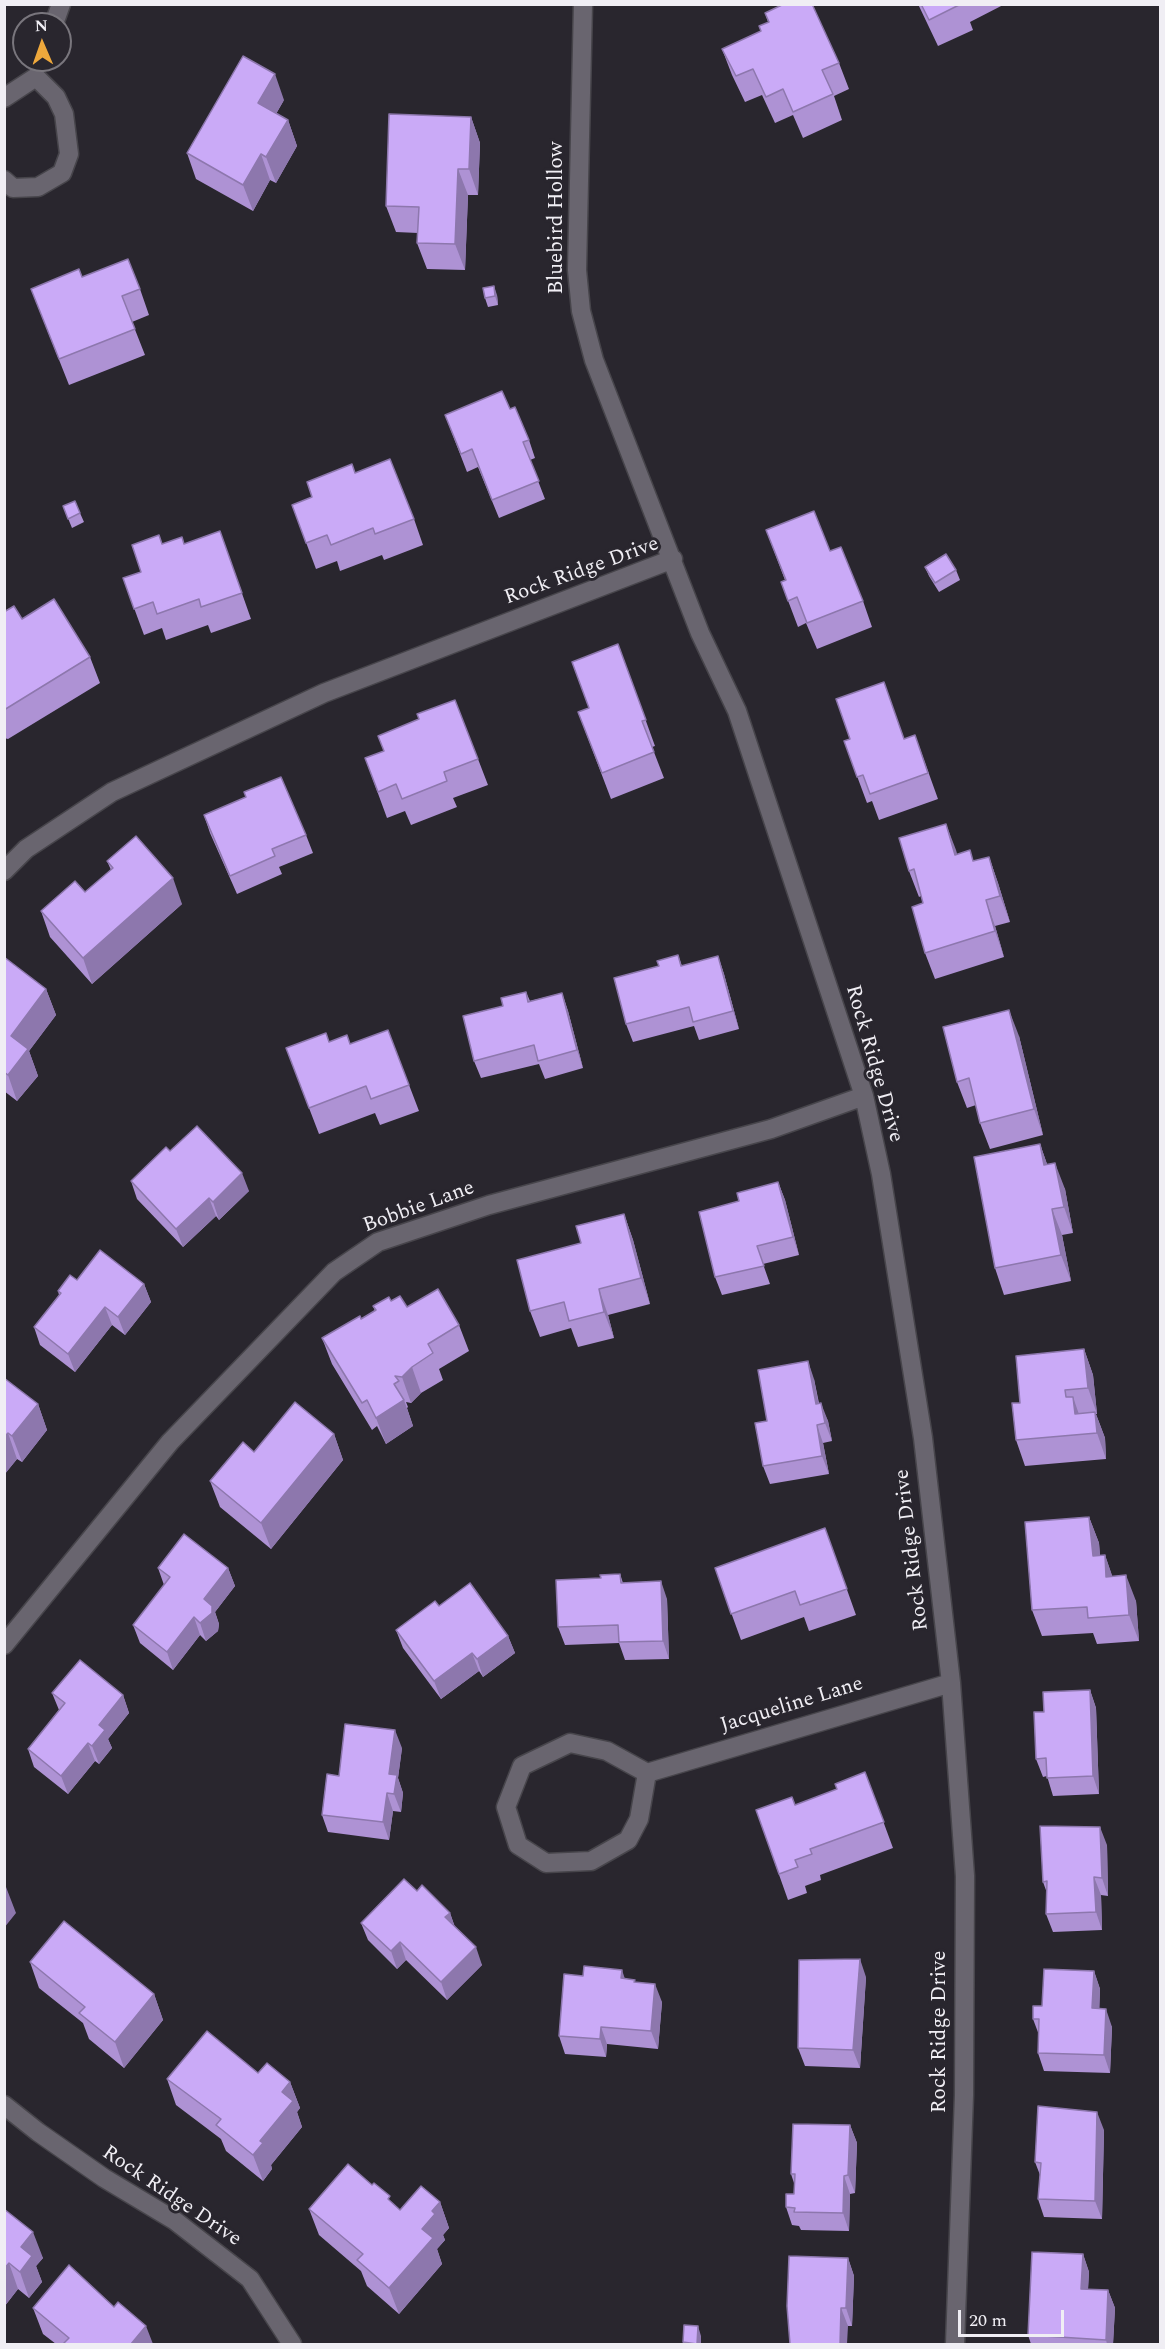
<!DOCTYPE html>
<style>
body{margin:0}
#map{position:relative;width:1165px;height:2349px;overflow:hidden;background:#29262e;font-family:Spectral,serif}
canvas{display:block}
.frame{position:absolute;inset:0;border:6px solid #f0eef4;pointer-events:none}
.north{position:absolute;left:12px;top:12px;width:60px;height:60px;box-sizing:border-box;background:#29262e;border:2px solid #79767d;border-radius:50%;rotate:358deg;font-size:16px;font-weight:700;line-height:24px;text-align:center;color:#f0eef4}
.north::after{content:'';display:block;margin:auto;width:21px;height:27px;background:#eea83c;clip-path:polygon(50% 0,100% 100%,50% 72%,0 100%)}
.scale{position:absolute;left:958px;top:2310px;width:106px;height:27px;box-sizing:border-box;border:3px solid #f0eef4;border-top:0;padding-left:8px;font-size:18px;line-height:21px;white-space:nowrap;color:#f0eef4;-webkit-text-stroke:4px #29262e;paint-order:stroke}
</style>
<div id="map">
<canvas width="1165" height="2349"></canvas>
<div class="frame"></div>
<div class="north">N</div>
<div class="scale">20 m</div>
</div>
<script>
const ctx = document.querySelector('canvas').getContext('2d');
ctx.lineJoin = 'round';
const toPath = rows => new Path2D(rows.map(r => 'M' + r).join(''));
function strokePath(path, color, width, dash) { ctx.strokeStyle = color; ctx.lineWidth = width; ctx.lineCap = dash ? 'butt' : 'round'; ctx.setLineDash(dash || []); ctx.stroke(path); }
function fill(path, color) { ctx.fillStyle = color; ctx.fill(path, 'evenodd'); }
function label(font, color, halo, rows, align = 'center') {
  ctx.font = font + ' Spectral,serif'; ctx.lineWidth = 6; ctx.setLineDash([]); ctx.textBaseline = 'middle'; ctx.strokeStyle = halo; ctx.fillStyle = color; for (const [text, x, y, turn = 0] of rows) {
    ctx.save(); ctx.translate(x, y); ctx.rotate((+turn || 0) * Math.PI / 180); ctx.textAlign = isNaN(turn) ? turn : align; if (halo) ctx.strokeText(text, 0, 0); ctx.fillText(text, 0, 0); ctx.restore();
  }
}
const street = toPath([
 [583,4,577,270,581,311,594,360,700,633,737,711,864,1096,881,1174,923,1438,951,1683,965,1876,964,2095,955,2344],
 [54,24,61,4],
 [4,98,36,77,56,97,64,114,69,154,62,173,38,187,13,188,4,180],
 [4,871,26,849,112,792,324,693,673,559],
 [4,1645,170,1442,334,1272,378,1242,489,1205,771,1129,864,1096],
 [647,1773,639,1819,628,1840,591,1861,546,1863,518,1845,506,1807,522,1766,570,1743,607,1751,647,1773,951,1683],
 [4,2105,38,2132,104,2178,174,2220,250,2279,292,2344]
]);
const wall = toPath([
 [918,4,1005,4,970,22,973,30,938,46],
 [765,13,839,63,849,89,834,96,842,120,803,138,793,115,775,123,762,95,745,102,732,75,722,49,761,31,768,22],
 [284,100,276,114,288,120,297,146,276,183,270,180,253,211,196,179,187,153],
 [471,117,480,143,478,195,468,195,465,270,427,269,417,243,418,233,396,232,386,206],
 [82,277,140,289,149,315,132,322,145,355,69,385,31,289],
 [497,295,498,305,488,307,485,298],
 [510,409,529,440,535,458,530,460,545,499,499,518,478,467,467,472,445,415],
 [355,473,414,519,423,545,384,560,382,555,340,571,337,561,316,569,292,505,312,497,307,482],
 [63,506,80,513,84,522,72,528],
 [766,530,830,551,863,601,872,627,817,649,806,623,798,627,781,582,785,580],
 [220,531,251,619,211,633,208,625,166,640,162,628,144,635,123,578,141,572,163,544,184,544],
 [925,567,956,570,960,580,939,592,929,576],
 [4,612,22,619,90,657,100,683,8,739,4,738],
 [618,644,655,746,652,747,664,778,611,799,578,712,589,708],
 [915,735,938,799,879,820,872,801,867,803,844,741,904,739],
 [365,758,478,759,488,785,453,798,457,807,411,825,405,811,387,818],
 [204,815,306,835,313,853,279,867,282,874,237,894,210,833],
 [957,854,974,861,989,857,998,883,1010,922,995,926,1004,957,935,979,925,953,923,903,921,896,919,897,909,871],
 [107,861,182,904,92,984,50,937,41,911,85,892,111,870],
 [678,955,682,966,718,956,724,974,739,1029,699,1040,694,1026,633,1042,626,1024,659,966],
 [4,957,46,989,56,1015,29,1051,38,1076,17,1101,4,1091],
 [526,992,530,1001,562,993,568,1011,583,1068,545,1079,539,1064,481,1078,474,1061,503,1006],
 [388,1030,419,1111,380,1125,375,1113,319,1134,286,1048,329,1042,350,1044],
 [1019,1036,1043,1135,990,1149,980,1123,976,1105,967,1108,957,1082],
 [1040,1144,1047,1164,1065,1189,1073,1233,1062,1235,1071,1281,1004,1295,995,1268],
 [170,1151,249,1191,219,1220,216,1216,183,1247,137,1199,131,1181],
 [778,1182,785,1200,799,1255,763,1264,770,1284,722,1295,715,1277,739,1201],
 [624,1214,633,1240,650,1304,608,1315,614,1338,578,1347,571,1328,540,1337,530,1311,581,1243],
 [77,1280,144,1284,151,1302,125,1335,112,1325,75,1372,40,1345,34,1327,59,1295,58,1291],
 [391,1301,459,1325,469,1351,439,1369,443,1380,421,1393,411,1403,406,1402,408,1407,407,1408,413,1426,386,1444,377,1426,372,1430,332,1364,322,1338,361,1319,375,1311,373,1306],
 [1084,1349,1093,1375,1097,1414,1096,1414,1105,1438,1106,1459,1025,1466,1016,1440,1020,1403],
 [4,1378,38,1404,47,1430,22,1462,17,1459,4,1475],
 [814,1379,819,1403,828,1421,832,1441,823,1443,829,1474,770,1484,763,1466,767,1421],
 [334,1434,343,1460,271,1549,220,1507,210,1481,254,1452],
 [1089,1517,1099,1543,1100,1556,1105,1555,1112,1576,1136,1601,1139,1641,1097,1644,1093,1633,1042,1636,1032,1610],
 [825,1528,856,1615,809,1631,804,1617,741,1640,715,1568],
 [158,1568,228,1568,235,1586,215,1612,219,1624,218,1631,206,1641,200,1635,173,1670,140,1643,133,1625,164,1585],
 [620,1574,623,1583,667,1599,669,1659,625,1660,619,1643,565,1645,558,1627,601,1578],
 [439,1606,508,1636,515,1653,483,1677,479,1671,441,1699,403,1648,396,1630],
 [1090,1690,1096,1708,1099,1794,1053,1796,1047,1776,1043,1777,1036,1759,1044,1712],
 [52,1693,123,1695,129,1713,108,1739,112,1748,99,1764,95,1761,68,1794,34,1767,28,1749,59,1710],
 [402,1748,398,1778,403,1793,401,1812,393,1811,389,1840,328,1832,322,1815,339,1776],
 [865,1772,893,1848,820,1875,821,1880,805,1886,807,1893,788,1900,756,1810,795,1805,837,1789],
 [1107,1845,1108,1896,1101,1895,1102,1930,1053,1932,1046,1914,1047,1893,1043,1882],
 [417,1891,450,1913,455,1927,482,1965,447,2000,406,1960,397,1969,368,1940,361,1923],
 [30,1962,154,1994,163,2020,124,2068,89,2039,83,2023,39,1988],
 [1094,1971,1100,1989,1099,2009,1112,2027,1110,2073,1044,2071,1038,2053,1039,2035,1033,2019,1042,2006],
 [866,1977,860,2068,805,2066,798,2048],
 [625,1979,636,1982,662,2002,658,2049,607,2044,606,2057,565,2054,559,2036],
 [258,2073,290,2082,300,2108,297,2112,302,2127,271,2165,272,2169,263,2181,226,2151,221,2139,176,2105,167,2079],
 [850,2125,857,2143,855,2193,850,2194,849,2231,801,2230,799,2226,792,2225,786,2207,794,2194,794,2183,791,2174],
 [1104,2130,1102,2219,1044,2217,1038,2199,1040,2175,1035,2162],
 [440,2202,449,2228,443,2235,445,2240,437,2249,442,2264,399,2314,367,2286,361,2271,319,2235,309,2209,393,2204,400,2210],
 [4,2209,43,2258,36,2266,42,2282,29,2298,18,2289,4,2307],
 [1083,2254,1089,2272,1088,2289,1108,2290,1115,2308,1113,2344,1031,2344,1028,2335],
 [848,2258,854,2276,852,2326,848,2326,787,2306],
 [33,2308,153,2344,56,2344,43,2334],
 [701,2336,701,2344,684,2344,683,2342]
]);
const shadedWall = toPath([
 [275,74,284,100,267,129,258,103],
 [471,117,480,143,478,195,469,169],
 [288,120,297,146,276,183,266,157],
 [261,154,270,180,253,211,243,185],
 [458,169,468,195,465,270,455,244],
 [494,286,497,295,498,305,495,296],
 [946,824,956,850,965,881,955,855],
 [989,857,998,883,1010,922,1000,896],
 [173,878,182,904,92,984,83,958],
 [986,900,995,926,1004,957,995,931],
 [718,956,724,974,739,1029,733,1011],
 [46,989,56,1015,29,1051,38,1076,17,1101,8,1075,11,1036],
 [562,993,568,1011,583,1068,577,1050],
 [1009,1010,1019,1036,1043,1135,1034,1109],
 [1040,1144,1049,1170,1044,1165],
 [1055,1163,1065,1189,1073,1233,1064,1207],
 [242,1173,249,1191,219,1220,213,1202],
 [778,1182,785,1200,799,1255,793,1237],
 [209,1198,216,1216,183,1247,176,1229],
 [1052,1209,1062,1235,1071,1281,1061,1255],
 [624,1214,633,1240,650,1304,641,1278],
 [144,1284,151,1302,125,1335,118,1317],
 [599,1289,608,1315,614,1338,604,1312],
 [105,1307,112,1325,75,1372,68,1354],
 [1084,1349,1093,1375,1097,1414,1088,1388],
 [808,1361,814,1379,822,1422,816,1404],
 [412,1367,421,1393,411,1403,402,1377],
 [1073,1397,1082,1423,1075,1414],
 [404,1400,413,1426,386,1444,376,1418],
 [821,1403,828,1421,832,1441,825,1423],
 [38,1404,47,1430,22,1462,12,1436],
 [1095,1412,1105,1438,1106,1459,1097,1433],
 [817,1425,823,1443,829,1474,822,1456],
 [8,1433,17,1459,4,1475,4,1437],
 [334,1434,343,1460,271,1549,261,1523],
 [1089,1517,1099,1543,1102,1582,1093,1556],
 [1105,1555,1114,1581,1106,1577],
 [228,1568,235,1586,215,1612,219,1624,218,1631,206,1641,200,1623,204,1599],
 [1126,1575,1136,1601,1139,1641,1129,1615],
 [661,1581,667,1599,669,1659,663,1641],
 [194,1617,200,1635,173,1670,167,1652],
 [508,1636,515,1653,483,1677,477,1659],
 [472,1653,479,1671,441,1699,434,1681],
 [1090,1690,1096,1708,1099,1794,1093,1776],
 [123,1695,129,1713,108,1739,112,1748,99,1764,92,1746,99,1725],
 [395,1730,402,1748,398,1778,403,1793,401,1812,394,1794,389,1774],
 [88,1743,95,1761,68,1794,61,1776],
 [387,1793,393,1811,389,1840,383,1822],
 [1100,1827,1107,1845,1108,1896,1102,1878],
 [1094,1877,1101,1895,1102,1930,1096,1912],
 [6,1887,16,1913,4,1928,4,1889],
 [450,1913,456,1931,445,1917],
 [400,1942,406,1960,397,1969,391,1951],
 [476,1947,482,1965,447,2000,441,1982],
 [860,1959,866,1977,860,2068,853,2050],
 [622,1970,628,1988,621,1978],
 [1094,1971,1100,1989,1099,2026,1092,2008],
 [655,1984,662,2002,658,2049,651,2031],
 [154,1994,163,2020,124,2068,115,2042],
 [1106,2009,1112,2027,1110,2073,1104,2055],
 [601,2027,607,2044,606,2057,600,2039],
 [290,2082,300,2108,297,2112,302,2127,271,2165,272,2169,263,2181,253,2155,282,2092],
 [1097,2112,1104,2130,1102,2219,1095,2201],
 [850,2125,857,2143,855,2193,848,2175],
 [844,2176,850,2194,849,2231,843,2213],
 [440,2202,449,2228,443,2235,445,2240,437,2249,442,2264,399,2314,389,2288,432,2211],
 [33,2232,43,2258,36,2266,42,2282,29,2298,20,2272,21,2247],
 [1083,2254,1089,2272,1087,2307,1081,2289],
 [848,2258,854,2276,852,2326,846,2308],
 [9,2263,18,2289,4,2307,4,2269],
 [1108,2290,1115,2308,1113,2344,1107,2344,1106,2340],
 [841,2308,848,2326,847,2344,840,2344],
 [146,2326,153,2344,131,2344],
 [698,2326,701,2336,701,2344,697,2344]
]);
const building = toPath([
 [784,4,812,4,839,63,822,70,833,94,793,112,783,89,766,97,753,69,736,76,722,49,761,31,759,26,769,22,765,13,784,4],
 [921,4,961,4,929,20,921,4],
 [243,56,275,74,258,103,288,120,266,157,261,154,243,185,187,153,243,56],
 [389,114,471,117,469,169,458,169,455,244,417,243,419,207,386,206,389,114],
 [128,259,140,289,122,296,135,329,59,359,31,289,79,269,82,277,128,259],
 [494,286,495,296,485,298,483,288,494,286],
 [502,391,510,409,515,407,529,440,523,442,539,481,492,500,472,449,461,454,445,415,502,391],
 [390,459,414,519,375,534,373,528,331,545,327,535,306,543,292,505,312,497,307,482,352,464,355,473,390,459],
 [75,501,80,513,68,519,63,506,75,501],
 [814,511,830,551,841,547,863,601,807,623,797,597,788,601,781,582,786,580,766,530,814,511],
 [220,531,242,593,201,607,199,599,157,614,153,602,134,609,123,578,141,572,132,545,159,535,162,544,182,537,184,544,220,531],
 [946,554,956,570,935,583,925,567,946,554],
 [54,599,90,657,4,710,4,612,14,606,22,619,54,599],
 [618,644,646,720,642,721,654,752,602,773,578,712,589,708,572,662,618,644],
 [884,682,904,739,915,735,928,773,870,794,863,775,857,777,844,741,850,739,836,699,884,682],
 [455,700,478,759,444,772,447,781,402,799,396,784,378,792,365,758,384,751,378,736,419,719,417,714,455,700],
 [281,777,306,835,272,849,275,856,230,876,204,815,246,797,244,792,281,777],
 [946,824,955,855,970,850,973,861,989,857,1000,896,986,900,995,931,925,953,912,907,923,903,914,869,909,871,899,838,946,824],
 [136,836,173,878,83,958,41,911,75,881,85,892,113,868,107,861,136,836],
 [678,955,681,966,718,956,733,1011,693,1022,689,1007,626,1024,614,978,659,966,657,961,678,955],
 [4,957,46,989,11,1036,28,1049,8,1075,4,1072,4,957],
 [526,992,528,1002,562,993,577,1050,538,1061,534,1045,474,1061,463,1016,503,1006,501,998,526,992],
 [1009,1010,1034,1109,980,1123,969,1078,957,1082,943,1027,1009,1010],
 [388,1030,409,1085,371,1099,366,1086,309,1108,286,1048,326,1033,329,1042,347,1035,350,1044,388,1030],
 [197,1126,242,1173,213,1202,209,1198,176,1229,131,1181,166,1147,170,1151,197,1126],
 [1040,1144,1044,1165,1055,1163,1064,1207,1052,1209,1061,1255,995,1268,974,1157,1040,1144],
 [778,1182,793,1237,757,1246,764,1266,715,1277,699,1212,739,1201,737,1193,778,1182],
 [624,1214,641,1278,599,1289,604,1312,569,1321,564,1302,530,1311,517,1260,581,1243,576,1226,624,1214],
 [100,1250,144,1284,118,1317,105,1307,68,1354,34,1327,61,1293,58,1291,70,1275,77,1280,100,1250],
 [438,1289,459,1325,428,1344,433,1353,412,1367,402,1377,395,1376,399,1381,394,1384,404,1400,376,1418,367,1400,362,1403,322,1338,360,1316,361,1319,376,1310,373,1306,389,1297,391,1301,400,1296,407,1307,438,1289],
 [1084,1349,1088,1388,1065,1390,1066,1397,1073,1397,1075,1414,1095,1412,1097,1433,1016,1440,1012,1403,1020,1403,1016,1356,1084,1349],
 [808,1361,816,1404,821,1403,825,1423,817,1425,822,1456,763,1466,755,1423,767,1421,758,1370,808,1361],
 [4,1378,38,1404,12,1436,8,1433,4,1437,4,1378],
 [295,1402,334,1434,261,1523,210,1481,243,1442,254,1452,295,1402],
 [1089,1517,1093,1556,1105,1555,1106,1577,1126,1575,1129,1615,1088,1618,1087,1607,1032,1610,1025,1522,1089,1517],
 [825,1528,847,1589,800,1605,795,1591,731,1614,715,1568,825,1528],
 [184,1534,228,1568,204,1599,212,1606,212,1613,200,1623,194,1617,167,1652,133,1625,170,1577,158,1568,184,1534],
 [620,1574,621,1583,661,1581,663,1641,619,1642,618,1625,558,1627,556,1580,601,1578,600,1575,620,1574],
 [470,1583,508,1636,477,1659,472,1653,434,1681,396,1630,435,1601,439,1606,470,1583],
 [80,1660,123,1695,99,1725,105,1730,92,1746,88,1743,61,1776,28,1749,65,1703,52,1693,80,1660],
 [1090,1690,1093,1776,1047,1778,1046,1758,1036,1759,1034,1712,1044,1712,1043,1692,1090,1690],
 [345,1724,395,1730,389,1774,397,1775,394,1794,387,1793,383,1822,322,1815,327,1774,339,1776,345,1724],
 [865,1772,884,1822,810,1849,812,1854,795,1860,798,1867,779,1874,756,1810,792,1797,795,1805,837,1789,835,1784,865,1772],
 [1040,1826,1100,1827,1102,1878,1094,1877,1096,1912,1046,1914,1047,1881,1043,1882,1040,1826],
 [404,1879,417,1891,422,1885,450,1913,445,1917,476,1947,441,1982,400,1942,391,1951,361,1923,404,1879],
 [64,1921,154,1994,115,2042,79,2013,85,2007,30,1962,64,1921],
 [860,1959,853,2050,798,2048,799,1960,860,1959],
 [584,1966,622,1970,621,1978,635,1980,634,1982,655,1984,651,2031,601,2027,600,2039,559,2036,564,1974,583,1976,584,1966],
 [1044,1969,1094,1971,1092,2008,1106,2009,1104,2055,1038,2053,1039,2019,1033,2019,1033,2006,1042,2006,1044,1969],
 [207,2031,258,2073,267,2063,290,2082,282,2092,293,2101,260,2141,263,2143,253,2155,216,2125,221,2119,167,2079,207,2031],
 [1038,2106,1097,2112,1095,2201,1038,2199,1041,2163,1035,2162,1038,2106],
 [793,2124,850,2125,848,2175,844,2176,843,2213,794,2212,795,2208,786,2207,786,2194,794,2194,795,2174,791,2174,793,2124],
 [348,2164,372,2185,374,2183,390,2196,388,2199,400,2210,421,2186,440,2202,432,2211,435,2214,422,2229,433,2238,389,2288,357,2260,363,2254,309,2209,348,2164],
 [4,2209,33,2232,21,2247,32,2256,20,2272,9,2263,4,2269,4,2209],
 [1032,2252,1083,2254,1081,2289,1108,2290,1106,2340,1028,2335,1032,2252],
 [789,2256,848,2258,846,2308,841,2308,840,2344,790,2344,787,2306,789,2256],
 [69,2265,114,2307,118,2302,146,2326,131,2344,63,2344,69,2338,33,2308,69,2265],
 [684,2325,698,2326,697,2344,683,2342,684,2325]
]);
const streetNames = [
 ["Bluebird Hollow",558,218,-90],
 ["Rock Ridge Drive",582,572,-20],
 ["Rock Ridge Drive",873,1064,74],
 ["Bobbie Lane",419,1208,-20],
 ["Rock Ridge Drive",913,1550,-97],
 ["Jacqueline Lane",792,1706,-17],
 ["Rock Ridge Drive",941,2032,-90],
 ["Rock Ridge Drive",171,2197,34]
];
strokePath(street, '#47454b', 21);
strokePath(street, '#69656f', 18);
fill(wall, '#ae92d4');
fill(shadedWall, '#8d77ad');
fill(building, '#caaaf7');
strokePath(building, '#8d77ad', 1.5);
label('21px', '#f0eef4', '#29262e', streetNames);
</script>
